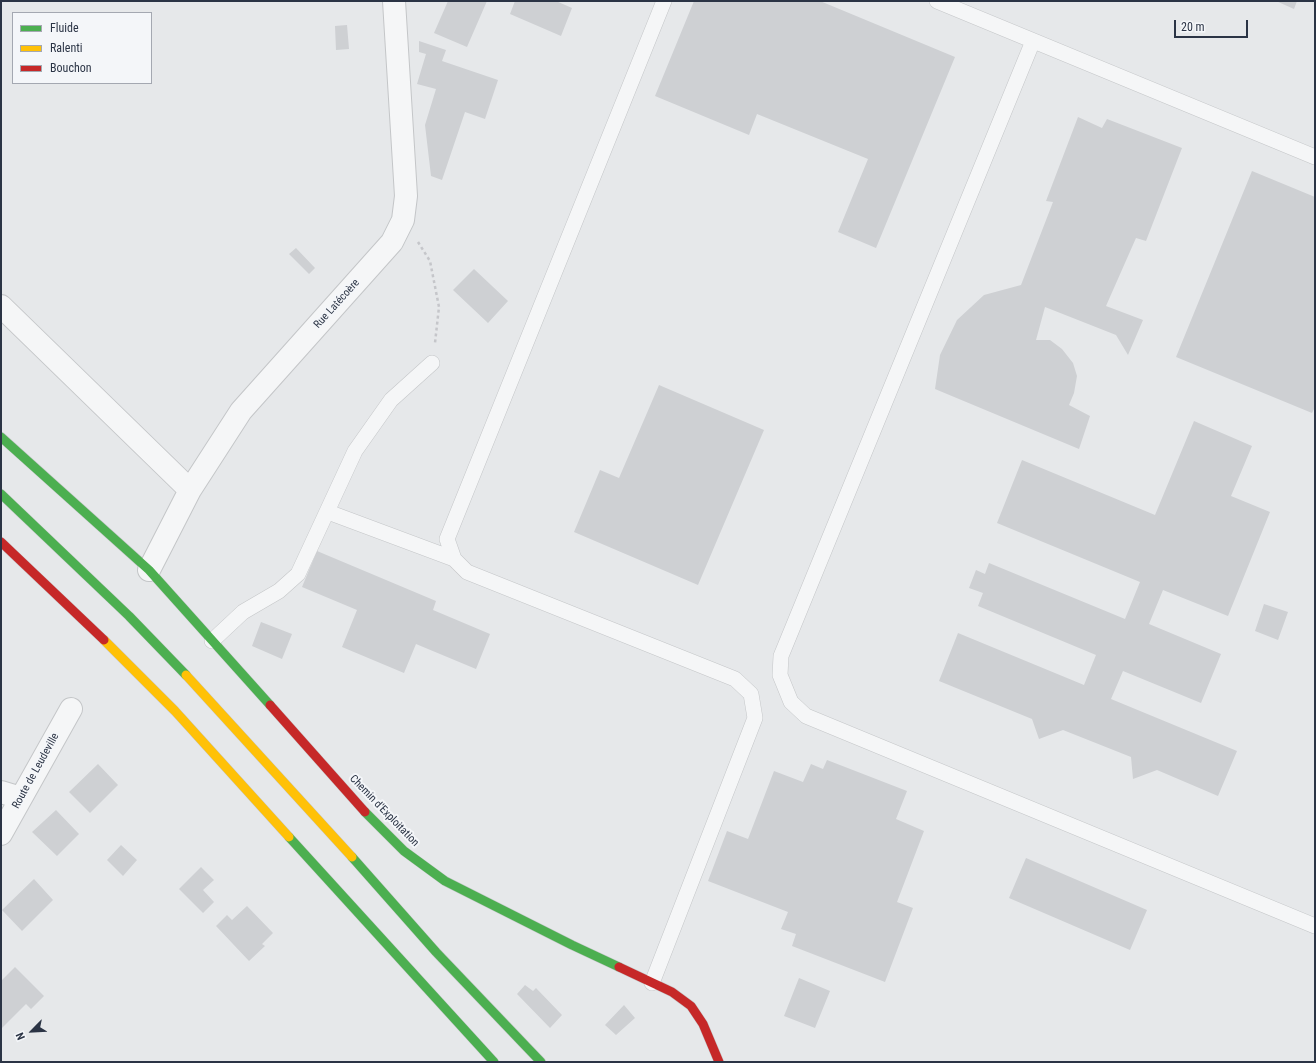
<!DOCTYPE html>
<meta charset="utf-8">
<style>
body{margin:0}
#map{position:relative;width:1316px;height:1063px;overflow:hidden;background:#e6e8ea;font-family:"Roboto Condensed",sans-serif}
canvas{display:block}
.frame{position:absolute;inset:0;border:2px solid #2b3445;pointer-events:none}
.legend{position:absolute;left:12px;top:12px;width:140px;height:72px;box-sizing:border-box;background:#f4f6f9;border:1px solid #a4a8b1;margin:0;padding:5px 7px;list-style:none;font-size:12px;color:#2b3445}
.legend li{display:flex;align-items:center;gap:8px;height:20px}
.legend b{width:20px;border:1px solid #a4a8b1}
.north{position:absolute;left:12px;top:1011px;width:40px;height:40px;-webkit-text-stroke:3px #f4f6f9;paint-order:stroke;rotate:246deg;font-size:11px;font-weight:700;line-height:16px;text-align:center;color:#2b3445}
.north::after{content:'';display:block;margin:auto;width:14px;height:18px;background:#2b3445;clip-path:polygon(50% 0,100% 100%,50% 72%,0 100%)}
.scale{position:absolute;left:1174px;top:20px;width:74px;height:18px;box-sizing:border-box;border:2px solid #2b3445;border-top:0;padding-left:5px;font-size:12px;line-height:14px;white-space:nowrap;color:#2b3445;-webkit-text-stroke:3px #f4f6f9;paint-order:stroke}
</style>
<div id="map">
<canvas width="1316" height="1063"></canvas>
<div class="frame"></div>
<ul class="legend">
<li><b style="height:5px;background:#4caf50"></b>Fluide</li>
<li><b style="height:5px;background:#ffc107"></b>Ralenti</li>
<li><b style="height:5px;background:#c62828"></b>Bouchon</li>
</ul>
<div class="north">N</div>
<div class="scale">20 m</div>
</div>
<script>
const ctx = document.querySelector('canvas').getContext('2d');
ctx.lineJoin = 'round';
function fill(path, color) { ctx.fillStyle = color; ctx.fill(path, 'evenodd'); }
const toPath = rows => new Path2D(rows.map(r => 'M' + r).join(''));
function strokePath(path, color, width, dash) { ctx.strokeStyle = color; ctx.lineWidth = width; ctx.lineCap = dash ? 'butt' : 'round'; ctx.setLineDash(dash || []); ctx.stroke(path); }
function label(font, color, halo, rows, align = 'center') {
  ctx.font = font + ' "Roboto Condensed",sans-serif'; ctx.lineWidth = 4; ctx.setLineDash([]); ctx.textBaseline = 'middle'; ctx.strokeStyle = halo; ctx.fillStyle = color; for (const [text, x, y, turn = 0] of rows) {
    ctx.save(); ctx.translate(x, y); ctx.rotate((+turn || 0) * Math.PI / 180); ctx.textAlign = isNaN(turn) ? turn : align; if (halo) ctx.strokeText(text, 0, 0); ctx.fillText(text, 0, 0); ctx.restore();
  }
}
const building = toPath([
 [448,1,487,1,467,47,434,33],
 [515,1,556,1,572,8,561,36,510,14],
 [694,1,820,1,955,57,876,248,838,232,868,159,757,114,749,135,655,96],
 [1276,1,1297,1,1294,9],
 [347,25,349,49,336,50,335,26],
 [419,41,446,50,442,61,498,80,485,119,465,112,442,180,431,176,425,125,436,89,417,84,426,54,419,52],
 [1078,117,1102,128,1107,119,1182,148,1146,241,1136,238,1106,306,1143,320,1128,355,1116,335,1045,307,1036,340,1050,340,1062,349,1073,363,1077,376,1074,393,1069,405,1090,416,1079,449,935,389,940,355,957,320,984,295,1021,285,1053,202,1046,201],
 [1252,171,1315,197,1315,407,1312,413,1176,357],
 [296,248,315,268,309,274,289,254],
 [474,269,508,301,488,323,453,290],
 [659,385,764,430,698,585,574,532,600,470,619,478],
 [1194,421,1252,446,1231,496,1270,512,1228,616,1163,590,1149,624,1221,654,1201,703,1123,671,1111,699,1237,751,1218,796,1157,770,1133,779,1131,757,1063,730,1039,739,1032,719,939,681,958,633,1084,685,1096,655,978,606,983,593,969,588,976,570,985,574,989,563,1125,619,1140,582,997,523,1022,460,1155,515],
 [317,551,436,601,433,610,490,634,476,669,416,644,404,673,342,647,357,610,302,587],
 [1264,604,1288,612,1278,640,1255,631],
 [261,622,292,634,282,659,252,646],
 [827,760,907,791,896,819,924,831,897,902,913,908,885,982,792,946,796,934,781,929,788,912,708,881,727,831,748,839,774,771,803,782,811,764,823,769],
 [98,764,118,785,90,813,69,792],
 [56,810,79,834,57,856,32,832],
 [121,845,137,860,123,876,107,860],
 [1026,858,1147,910,1130,950,1009,898],
 [201,867,214,880,203,890,214,902,203,913,179,889],
 [34,879,53,900,22,931,2,910],
 [247,906,273,933,262,944,265,946,249,961,216,926,227,915,232,920],
 [15,967,44,996,31,1009,26,1004,1,1029,1,979,2,980],
 [799,978,830,991,815,1028,784,1016],
 [525,985,533,991,536,988,562,1015,550,1028,517,994],
 [624,1005,635,1018,616,1035,605,1025]
]);
const path = toPath([
 [418,242,430,261,439,307,435,343]
]);
const lane = toPath([
 [937,1,1315,157],
 [1033,41,781,656,780,675,791,702,806,716,1315,926],
 [328,512,454,559],
 [212,641,243,612,279,591,298,574,355,451,391,400,432,363],
 [652,983,755,718,751,694,735,679,467,572,454,559,447,539,664,1]
]);
const street = toPath([
 [1,306,190,490],
 [149,570,190,490,241,411,392,242,403,220,406,196,394,1],
 [1,792,21,798],
 [1,834,71,709]
]);
const fast = toPath([
 [1,437,149,570,270,705],
 [1,494,129,616,186,675],
 [365,812,404,851,445,881,572,945,619,967],
 [289,837,494,1062],
 [352,857,436,952,541,1062]
]);
const slow = toPath([
 [104,640,175,711,289,837],
 [186,675,352,857]
]);
const jam = toPath([
 [1,542,104,640],
 [270,705,365,812],
 [619,967,672,992,691,1006,703,1024,719,1062]
]);
const streetNames = [
 ["Rue Latécoère",337,304,-48],
 ["Route de Leudeville",36,771,-61],
 ["Chemin d'Exploitation",384,811,46]
];
fill(building, '#ced0d3');
strokePath(lane, '#c4c6c8', 16);
strokePath(street, '#c4c6c8', 24);
strokePath(fast, '#c4c6c8', 10);
strokePath(slow, '#c4c6c8', 10);
strokePath(jam, '#c4c6c8', 10);
strokePath(path, '#c5c6ca', 2.5, [3, 3]);
strokePath(lane, '#f5f6f7', 15);
strokePath(street, '#f5f6f7', 22);
strokePath(fast, '#4caf50', 9);
strokePath(slow, '#ffc107', 9);
strokePath(jam, '#c62828', 9);
label('11px', '#2b3445', '#f4f6f9', streetNames);
</script>
